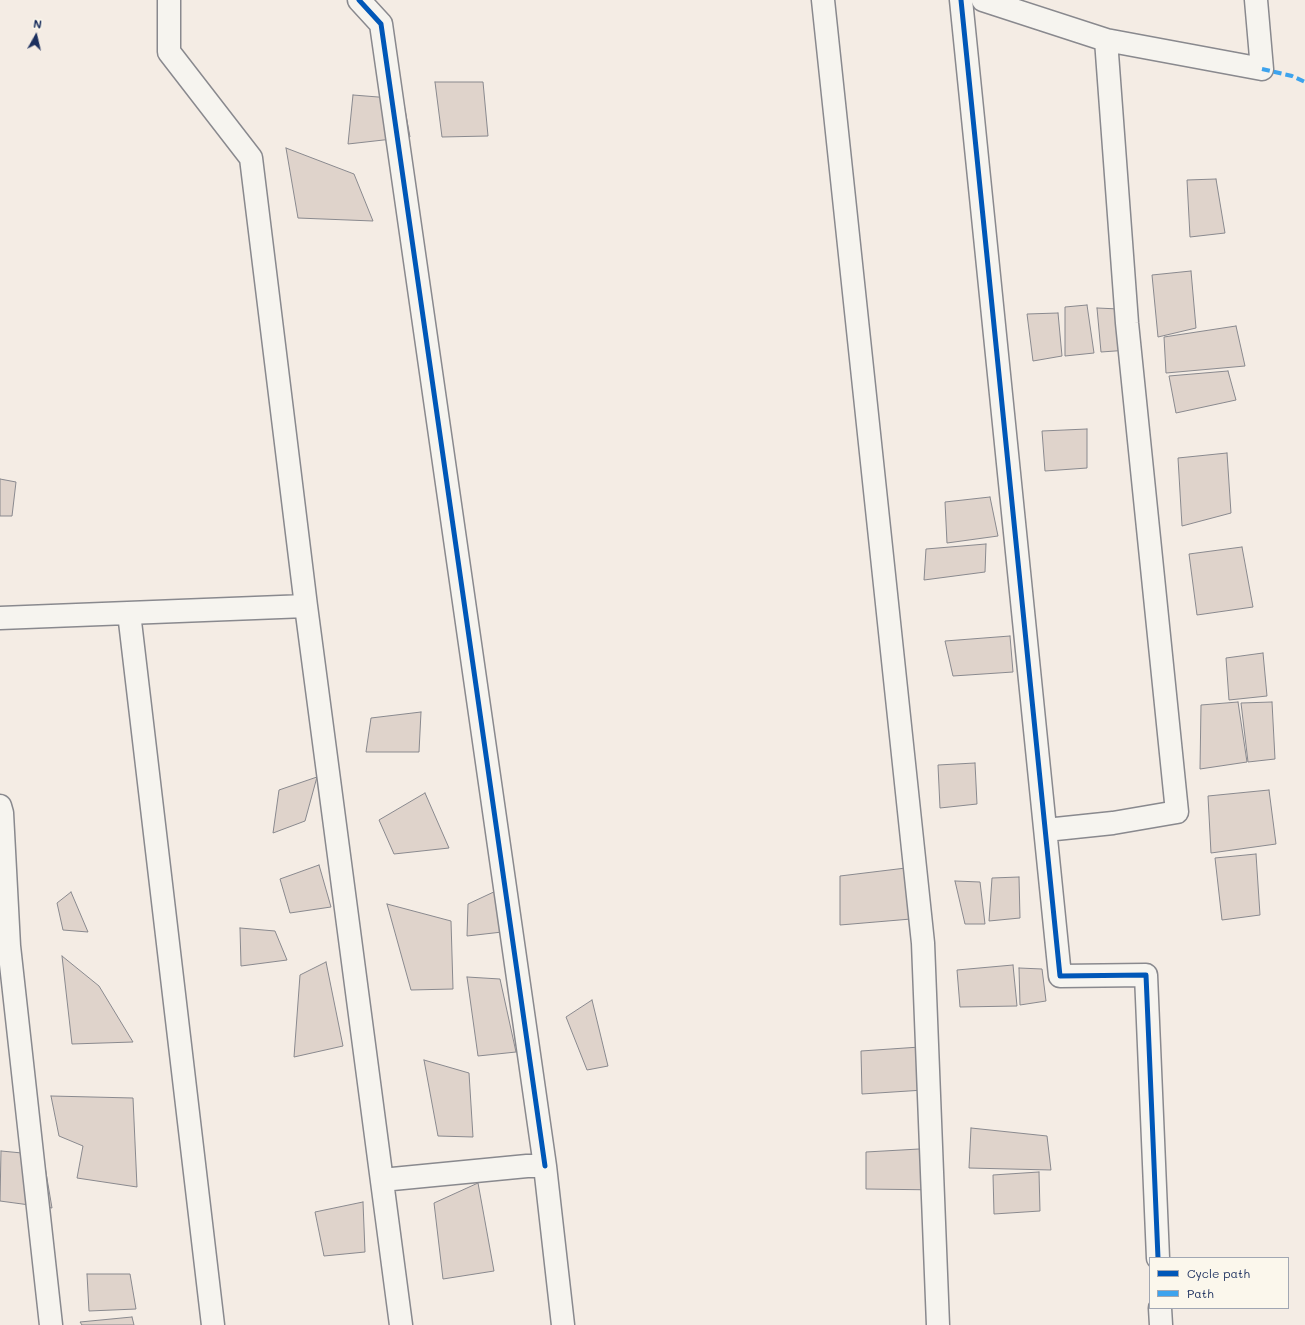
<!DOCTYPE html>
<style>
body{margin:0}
#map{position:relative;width:1305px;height:1325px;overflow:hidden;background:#f4ece4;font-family:Mali,sans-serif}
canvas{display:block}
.legend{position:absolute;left:1149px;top:1257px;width:140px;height:52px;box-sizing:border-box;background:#fbf7ec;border:1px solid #a1a7b3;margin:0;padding:5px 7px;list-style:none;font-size:12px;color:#1b2f5e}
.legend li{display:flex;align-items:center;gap:8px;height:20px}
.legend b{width:20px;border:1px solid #a1a7b3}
.north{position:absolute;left:16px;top:16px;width:40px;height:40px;-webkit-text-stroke:3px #fbf7ec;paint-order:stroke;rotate:8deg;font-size:11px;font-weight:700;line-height:16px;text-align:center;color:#1b2f5e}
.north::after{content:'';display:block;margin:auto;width:14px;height:18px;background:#1b2f5e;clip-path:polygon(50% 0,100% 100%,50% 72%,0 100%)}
</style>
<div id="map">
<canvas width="1305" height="1325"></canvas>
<ul class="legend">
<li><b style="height:5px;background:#0057b8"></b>Cycle path</li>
<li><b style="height:5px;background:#3da3ed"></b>Path</li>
</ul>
<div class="north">N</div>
</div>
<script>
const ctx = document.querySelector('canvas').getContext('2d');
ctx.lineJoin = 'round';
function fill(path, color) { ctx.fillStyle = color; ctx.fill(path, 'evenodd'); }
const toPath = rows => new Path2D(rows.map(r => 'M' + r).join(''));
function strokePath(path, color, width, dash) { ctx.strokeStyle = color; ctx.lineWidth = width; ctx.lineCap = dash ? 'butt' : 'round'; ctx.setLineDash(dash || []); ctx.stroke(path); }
const building = toPath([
 [435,82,483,82,488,136,442,137,435,82],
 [353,95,403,99,410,137,348,144,353,95],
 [286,148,354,174,373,221,298,218,286,148],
 [1216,179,1225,233,1190,237,1187,180,1216,179],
 [1191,271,1196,328,1158,337,1152,275,1191,271],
 [1087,305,1094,353,1065,356,1065,307,1087,305],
 [1097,308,1119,309,1129,350,1101,352,1097,308],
 [1058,313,1062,356,1033,361,1027,314,1058,313],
 [1236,326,1245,366,1166,373,1164,337,1236,326],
 [1228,371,1236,400,1176,413,1169,376,1228,371],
 [1087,429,1087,468,1045,471,1042,431,1087,429],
 [1227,453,1231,513,1182,526,1178,458,1227,453],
 [0,479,16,482,12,516,0,516,0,479],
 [990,497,998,536,947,543,945,502,990,497],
 [986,544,985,572,924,580,926,549,986,544],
 [1242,547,1253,607,1197,615,1189,554,1242,547],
 [1010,636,1013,672,953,676,945,641,1010,636],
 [1263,653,1267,696,1229,700,1226,658,1263,653],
 [1238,702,1247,762,1200,769,1201,705,1238,702],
 [1272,702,1275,759,1248,762,1241,703,1272,702],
 [421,712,419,752,366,752,371,718,421,712],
 [975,763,977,804,940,808,938,765,975,763],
 [317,777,305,821,273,833,279,790,317,777],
 [1269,790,1276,844,1211,853,1208,796,1269,790],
 [425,793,449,848,394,854,379,820,425,793],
 [1256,854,1260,915,1222,920,1215,858,1256,854],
 [319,865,331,907,290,913,280,879,319,865],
 [906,868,911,919,840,925,840,876,906,868],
 [1019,877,1020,918,989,921,992,878,1019,877],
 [955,881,980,882,985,924,965,924,955,881],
 [498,890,511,931,467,936,468,904,498,890],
 [71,892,88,932,63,930,57,903,71,892],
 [387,904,451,921,453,989,411,990,387,904],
 [240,928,275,931,287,960,241,966,240,928],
 [62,956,99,986,133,1042,72,1044,62,956],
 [326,962,343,1046,294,1057,300,975,326,962],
 [1013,965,1017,1006,960,1007,957,970,1013,965],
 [1019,968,1042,969,1046,1001,1020,1005,1019,968],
 [467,977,500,979,516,1052,478,1056,467,977],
 [592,1000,608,1066,587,1070,566,1017,592,1000],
 [920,1047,924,1090,862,1094,861,1051,920,1047],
 [424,1060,469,1073,473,1137,438,1136,424,1060],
 [51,1096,133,1098,137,1187,77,1178,83,1146,59,1136,51,1096],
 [971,1128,1047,1136,1051,1170,969,1168,971,1128],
 [937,1148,941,1190,866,1189,866,1152,937,1148],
 [1,1151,43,1155,52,1208,0,1201,1,1151],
 [1039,1172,1040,1211,994,1214,993,1175,1039,1172],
 [478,1183,494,1271,443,1279,434,1203,478,1183],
 [363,1202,365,1252,324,1256,315,1212,363,1202],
 [87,1274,130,1274,136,1309,89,1311,87,1274],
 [132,1317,134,1325,82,1325,80,1322,132,1317]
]);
const minor = toPath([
 [169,0,169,52,251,158,306,606],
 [359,0,381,24,545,1166],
 [823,0,923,943,938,1325],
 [961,0,1060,976,1146,975,1158,1258],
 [983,0,1106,40],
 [129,613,213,1325],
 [0,618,306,606,401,1325],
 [0,806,2,813,9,946,51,1325],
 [1046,830,1113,823,1177,812,1127,323,1106,40,1262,69,1256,0],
 [382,1180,527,1166,545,1166,563,1325],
 [1160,1308,1161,1325]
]);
const quiet = toPath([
 [1262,69,1292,76,1305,82]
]);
const cycleway = toPath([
 [359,0,381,24,545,1166],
 [961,0,1060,976,1146,975,1158,1258]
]);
fill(building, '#dfd3cb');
strokePath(building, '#89898e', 1);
strokePath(minor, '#89898e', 25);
strokePath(minor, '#f6f4ef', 22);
strokePath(quiet, '#3da3ed', 4, [8, 4]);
strokePath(cycleway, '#0057b8', 5);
</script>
